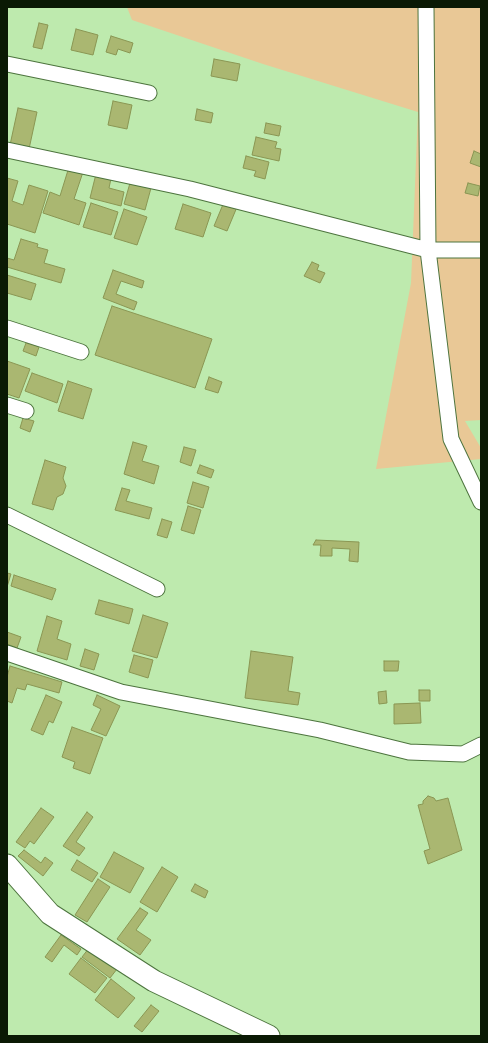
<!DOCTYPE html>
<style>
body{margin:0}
#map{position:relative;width:488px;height:1043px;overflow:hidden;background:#beeaae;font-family:"Public Sans",sans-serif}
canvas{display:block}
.frame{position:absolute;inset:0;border:8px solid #0a1904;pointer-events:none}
</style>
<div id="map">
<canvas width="488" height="1043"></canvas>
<div class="frame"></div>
</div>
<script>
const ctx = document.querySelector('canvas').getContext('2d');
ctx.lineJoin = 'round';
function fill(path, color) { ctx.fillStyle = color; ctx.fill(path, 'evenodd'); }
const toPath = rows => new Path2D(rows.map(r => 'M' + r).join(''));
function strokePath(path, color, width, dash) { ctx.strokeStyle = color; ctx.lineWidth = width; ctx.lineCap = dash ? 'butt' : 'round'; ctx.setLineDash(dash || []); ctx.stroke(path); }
const green = toPath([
 [127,7,481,7,481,420,465,421,481,448,481,459,376,469,411,283,418,112,263,64,132,20]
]);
const building = toPath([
 [39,23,48,25,42,49,33,47,39,23],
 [76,29,98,35,93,55,71,50,76,29],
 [111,36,133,43,130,53,118,49,116,55,106,52,111,36],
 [214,59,240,64,237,81,211,76,214,59],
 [113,101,132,105,127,129,108,125,113,101],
 [18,108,37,112,29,149,10,145,18,108],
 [197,109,213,113,211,123,195,120,197,109],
 [266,123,281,126,279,136,264,133,266,123],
 [256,137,277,142,275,148,281,149,279,161,252,155,256,137],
 [474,151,481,154,481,167,470,163,474,151],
 [246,156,269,162,265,179,254,176,256,171,243,168,246,156],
 [69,167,83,172,74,199,86,203,79,225,43,213,50,192,60,196,69,167],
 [97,170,112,174,109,188,124,192,121,206,90,198,97,170],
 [7,178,18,181,12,201,23,205,29,185,48,191,35,233,7,224,7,178],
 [130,183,151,188,145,210,124,204,130,183],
 [468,183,480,186,478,196,465,193,468,183],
 [224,202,237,207,227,231,214,226,224,202],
 [91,203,118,212,111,235,83,227,91,203],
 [183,204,211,213,203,237,175,229,183,204],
 [124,209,147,217,137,245,114,238,124,209],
 [21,239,38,244,37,247,48,250,44,263,65,269,61,283,7,267,7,258,14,260,21,239],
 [312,262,319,265,317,270,325,273,320,283,304,276,312,262],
 [113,270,144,281,142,288,121,281,116,294,137,302,134,310,103,298,113,270],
 [7,275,36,284,31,300,7,293,7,275],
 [112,306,212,339,195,388,95,355,112,306],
 [26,343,39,347,36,356,23,351,26,343],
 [7,361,30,369,19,398,7,394,7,361],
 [32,373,63,384,57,403,25,391,32,373],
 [209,377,222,382,218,393,205,389,209,377],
 [68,381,92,389,83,419,58,411,68,381],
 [23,418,34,421,30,432,20,428,23,418],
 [133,442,147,446,142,461,159,466,154,484,124,474,133,442],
 [184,447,196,450,191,466,180,462,184,447],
 [45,460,66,467,63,478,66,486,63,494,57,497,53,510,32,504,45,460],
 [200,465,214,470,211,478,197,473,200,465],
 [193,482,209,487,203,508,187,503,193,482],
 [122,488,130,490,126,501,152,508,149,519,115,510,122,488],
 [188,506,201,510,194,534,181,530,188,506],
 [162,519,172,522,167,538,157,535,162,519],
 [316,540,359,542,358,562,349,561,350,549,332,548,332,556,320,556,321,545,313,545,316,540],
 [7,573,11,574,7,587,7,573],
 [14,575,56,589,52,600,11,586,14,575],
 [99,600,133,609,129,624,95,614,99,600],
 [143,615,168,623,157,658,132,651,143,615],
 [47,616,62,621,57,639,71,644,67,660,37,651,47,616],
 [7,632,21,637,17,648,7,644,7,632],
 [85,649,99,654,94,670,80,666,85,649],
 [251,651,293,657,288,691,300,693,298,705,245,698,251,651],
 [134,655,153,660,148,678,129,672,134,655],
 [384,661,399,661,398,671,384,671,384,661],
 [10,666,62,682,59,693,27,684,25,690,17,688,12,703,7,701,7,677,10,666],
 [419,690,430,690,430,701,419,701,419,690],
 [386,691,387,703,379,704,378,692,386,691],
 [46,695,62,702,53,723,49,721,43,735,31,730,46,695],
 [97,695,120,706,106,736,91,730,101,709,93,705,97,695],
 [420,703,421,723,394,724,394,704,420,703],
 [72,727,103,738,90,774,73,768,75,762,62,757,72,727],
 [428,796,434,798,436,801,448,798,462,850,428,864,424,851,430,849,418,805,423,804,423,801,428,796],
 [41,808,54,817,34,844,30,841,25,848,16,842,41,808],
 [87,812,93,817,76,842,85,848,79,856,63,846,87,812],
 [24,850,41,863,45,857,53,863,43,876,18,856,24,850],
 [114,852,144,868,130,893,100,877,114,852],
 [77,860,98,873,92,882,71,870,77,860],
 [162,867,178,877,157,912,140,902,162,867],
 [98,879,110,887,87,922,75,915,98,879],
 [195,884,208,891,205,898,191,891,195,884],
 [140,908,148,913,136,930,151,940,140,955,117,939,140,908],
 [61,935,81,949,77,955,64,945,52,962,45,957,61,935],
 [89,948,117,969,110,978,82,957,89,948],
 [81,958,107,978,95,993,69,974,81,958],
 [111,979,135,998,118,1018,95,1000,111,979],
 [151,1005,159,1011,142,1032,134,1026,151,1005]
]);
const street = toPath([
 [426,7,428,250,451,439,481,502],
 [7,64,149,93],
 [7,150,190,189,428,250,481,250],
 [7,328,81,352],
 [7,405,26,411],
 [7,515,157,589],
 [7,653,121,692,320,730,409,752,463,754,481,745]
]);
const secondary = toPath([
 [7,865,50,914,154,981,269,1036]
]);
fill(green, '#e9c896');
fill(building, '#aab771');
strokePath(building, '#8a9653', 1);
strokePath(street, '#4d743e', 17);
strokePath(secondary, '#4d743e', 23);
strokePath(street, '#fff', 15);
strokePath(secondary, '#fff', 21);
</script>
